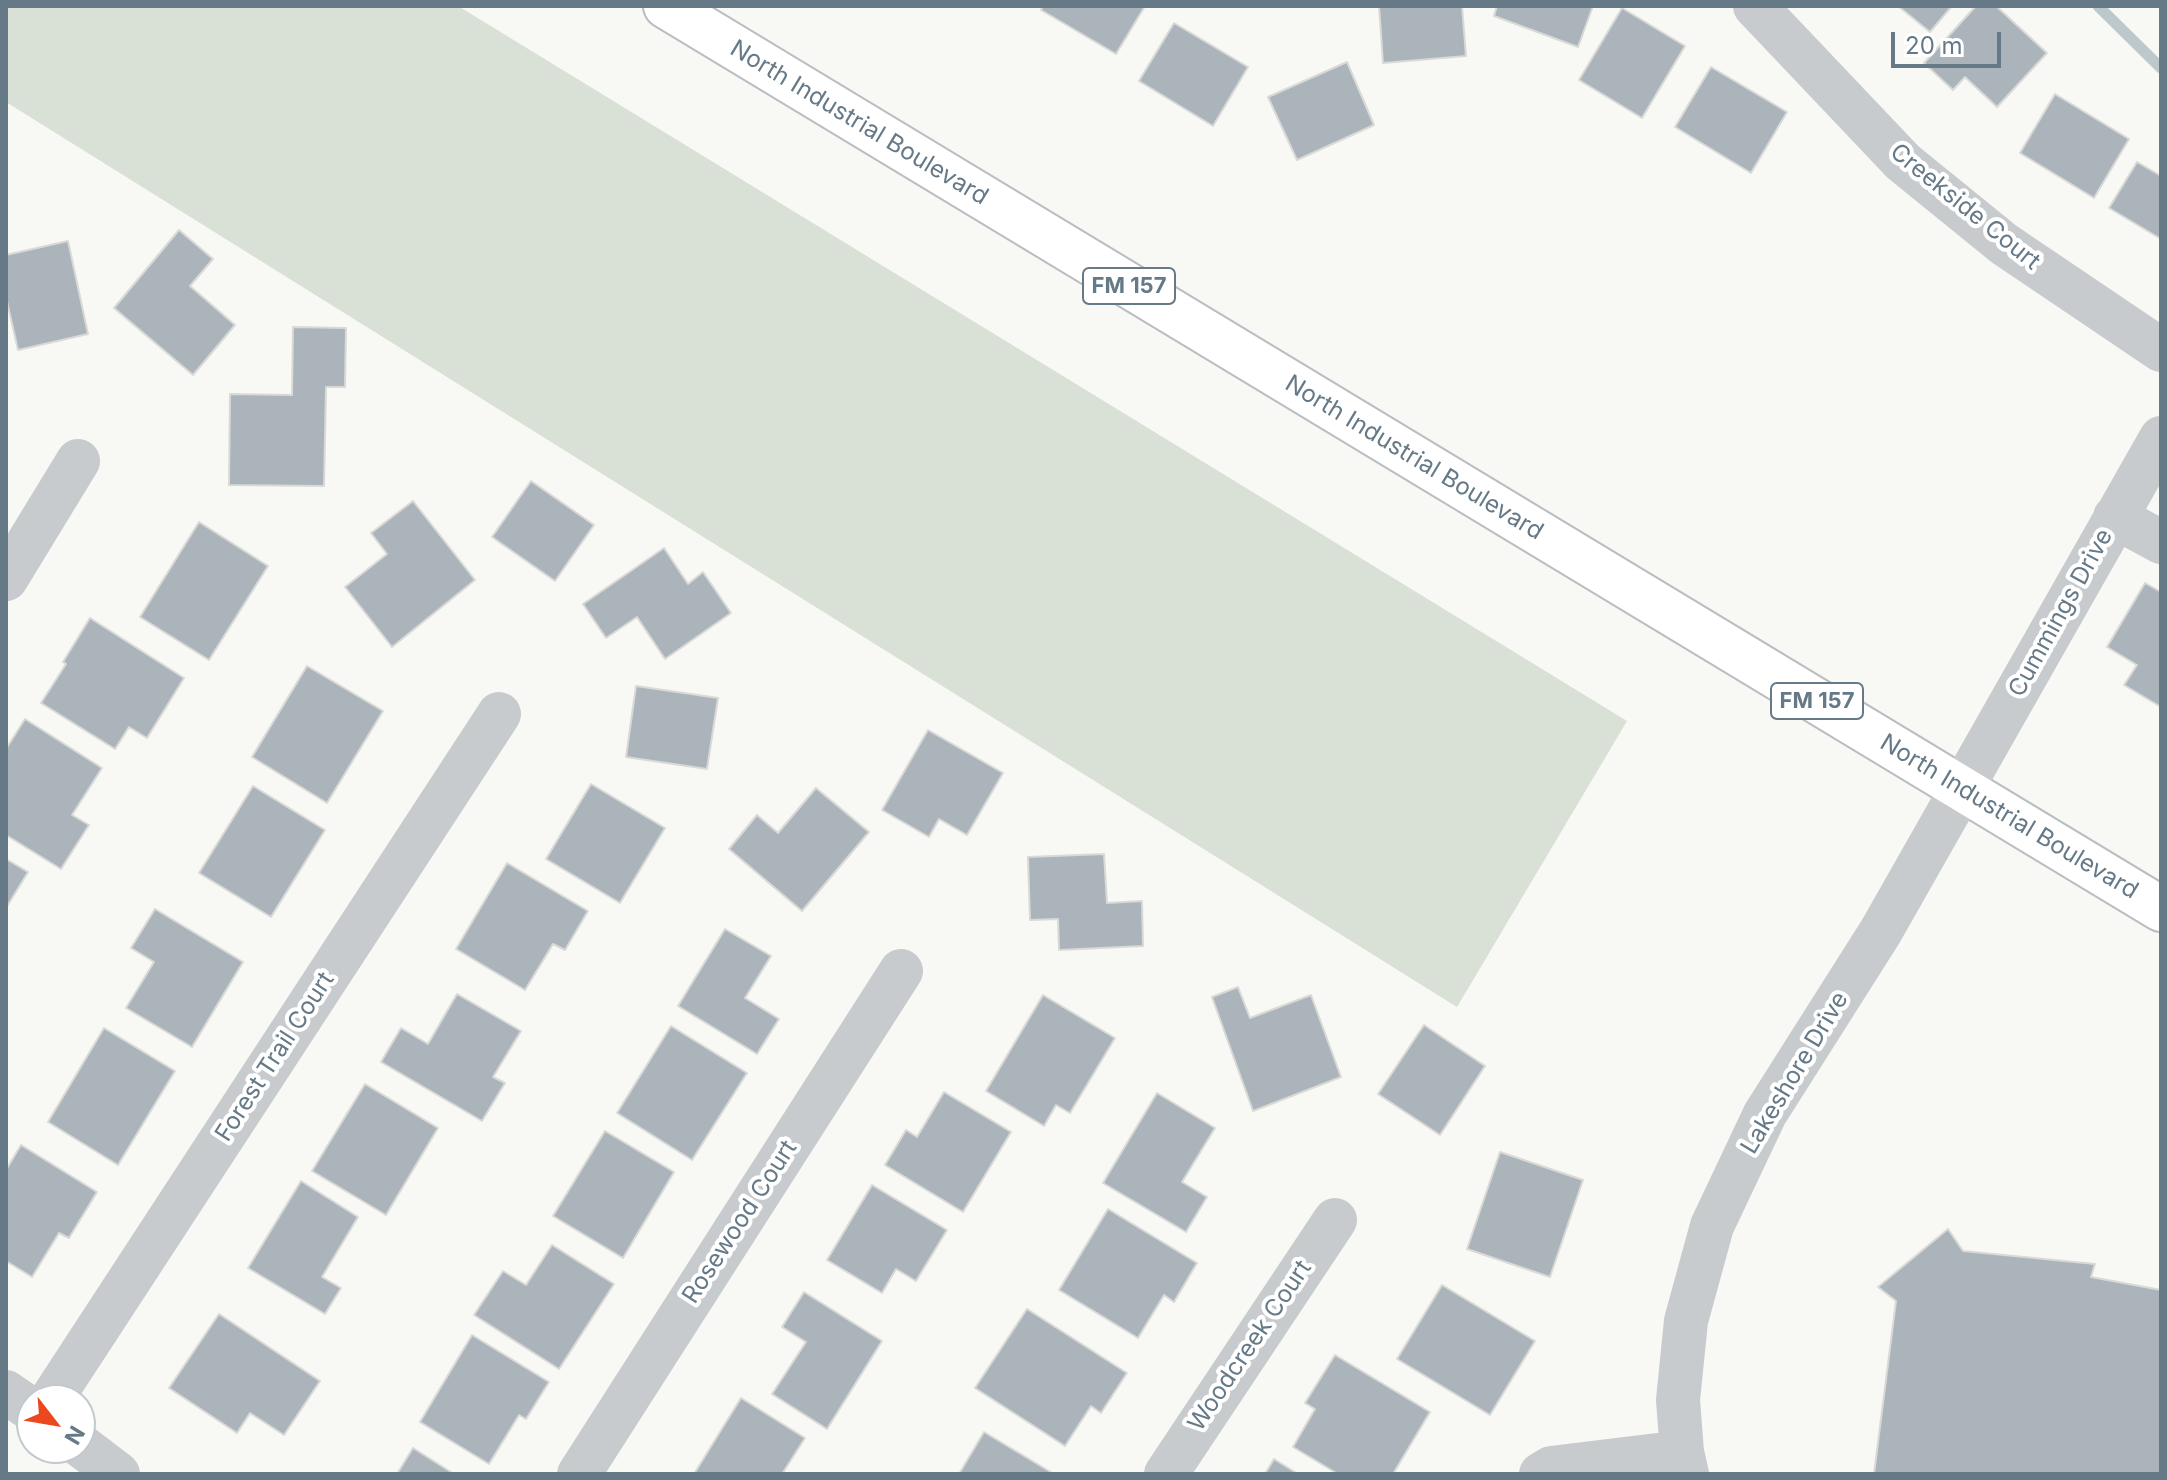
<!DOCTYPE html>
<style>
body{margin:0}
#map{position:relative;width:2167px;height:1480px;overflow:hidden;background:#f8f8f4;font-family:Inter,sans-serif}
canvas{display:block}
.frame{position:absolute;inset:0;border:8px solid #657987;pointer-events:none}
.north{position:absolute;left:16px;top:1384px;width:80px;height:80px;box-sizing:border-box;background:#fff;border:2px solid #c1c9cf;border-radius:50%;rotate:121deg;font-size:22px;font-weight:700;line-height:32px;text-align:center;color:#657987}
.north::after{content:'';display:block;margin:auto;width:28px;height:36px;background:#ec4820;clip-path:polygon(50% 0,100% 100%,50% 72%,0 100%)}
.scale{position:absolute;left:1891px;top:32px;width:110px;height:36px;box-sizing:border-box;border:4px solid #657987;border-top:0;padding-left:10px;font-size:24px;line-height:28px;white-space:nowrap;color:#657987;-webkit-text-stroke:6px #fff;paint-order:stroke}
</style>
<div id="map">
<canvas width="2167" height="1480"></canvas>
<div class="frame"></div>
<div class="north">N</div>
<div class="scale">20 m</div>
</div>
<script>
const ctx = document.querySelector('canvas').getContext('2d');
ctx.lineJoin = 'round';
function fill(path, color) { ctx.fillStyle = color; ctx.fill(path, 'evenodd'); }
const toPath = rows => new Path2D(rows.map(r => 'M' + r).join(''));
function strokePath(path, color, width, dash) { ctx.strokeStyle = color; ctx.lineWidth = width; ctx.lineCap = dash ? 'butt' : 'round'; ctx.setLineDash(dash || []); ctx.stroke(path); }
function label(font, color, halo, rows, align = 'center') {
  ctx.font = font + ' Inter,sans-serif'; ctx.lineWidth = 8; ctx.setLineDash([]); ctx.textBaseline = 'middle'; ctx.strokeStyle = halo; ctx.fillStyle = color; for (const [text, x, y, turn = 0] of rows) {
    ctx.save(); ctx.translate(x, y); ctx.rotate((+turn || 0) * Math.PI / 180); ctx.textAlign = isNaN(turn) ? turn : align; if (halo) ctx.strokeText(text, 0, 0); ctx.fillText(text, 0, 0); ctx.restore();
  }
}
const green = toPath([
 [6,6,458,6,1627,721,1457,1007,6,102]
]);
const stream = toPath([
 [2098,6,2161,68]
]);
const building = toPath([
 [1043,6,1145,6,1116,54,1041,10,1043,6],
 [1379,6,1462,6,1466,56,1383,63,1379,6],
 [1497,6,1593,6,1578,47,1494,16,1497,6],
 [1898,6,1952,6,1930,32,1898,6],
 [1976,6,1996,6,2047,53,1997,107,1965,77,1953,90,1924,63,1976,6],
 [1622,8,1685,46,1642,118,1579,80,1622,8],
 [1174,23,1248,67,1213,126,1139,81,1174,23],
 [1347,62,1374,125,1297,160,1268,97,1347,62],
 [1711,67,1787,112,1751,173,1675,127,1711,67],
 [2055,94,2129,139,2094,198,2020,153,2055,94],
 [2137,162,2161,176,2161,239,2109,208,2137,162],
 [179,230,213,259,190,286,235,325,193,375,114,308,179,230],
 [68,241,88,334,18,350,6,297,6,255,68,241],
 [293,327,346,328,345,387,326,387,324,486,229,485,230,394,292,395,293,327],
 [531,481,594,525,555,581,492,537,531,481],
 [413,501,475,580,392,647,345,587,387,554,371,533,413,501],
 [199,522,268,566,209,660,140,617,199,522],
 [664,548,688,584,703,572,731,613,665,659,637,617,606,638,583,604,664,548],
 [2145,583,2161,592,2161,707,2124,685,2137,665,2107,647,2145,583],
 [90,618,184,678,147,738,129,727,115,749,41,703,66,664,63,662,90,618],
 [307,666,383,711,327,803,252,757,307,666],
 [636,686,718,698,707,769,626,757,636,686],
 [25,719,102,768,72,815,89,825,61,869,6,835,6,749,25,719],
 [928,730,1003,773,967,835,939,819,929,837,882,810,928,730],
 [591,784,665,828,620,903,546,859,591,784],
 [253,786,325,830,271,917,199,873,253,786],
 [816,788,869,832,802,911,729,849,757,815,778,833,816,788],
 [1104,854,1107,903,1142,901,1143,946,1059,950,1058,919,1030,920,1028,857,1104,854],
 [6,859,28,872,6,908,6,859],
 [507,863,588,911,565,950,553,944,525,990,456,949,507,863],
 [155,909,243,962,192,1047,126,1008,154,962,131,948,155,909],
 [725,929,771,956,745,998,779,1019,757,1054,678,1006,725,929],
 [1238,987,1250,1018,1311,995,1341,1077,1253,1111,1212,997,1238,987],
 [457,994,521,1031,493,1077,505,1083,482,1121,381,1062,401,1028,428,1044,457,994],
 [1043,995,1115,1038,1070,1113,1056,1105,1044,1126,986,1091,1043,995],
 [1424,1025,1485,1066,1440,1135,1378,1094,1424,1025],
 [671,1026,747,1073,692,1160,617,1113,671,1026],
 [104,1028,175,1071,118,1165,48,1122,104,1028],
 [365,1084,438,1128,386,1215,312,1171,365,1084],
 [944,1092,1011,1132,963,1212,885,1165,906,1130,917,1137,944,1092],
 [1157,1093,1215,1128,1182,1182,1207,1197,1186,1232,1103,1183,1157,1093],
 [605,1131,674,1172,623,1258,553,1216,605,1131],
 [21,1145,97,1192,69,1238,59,1233,32,1277,6,1261,6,1170,21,1145],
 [1500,1152,1583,1180,1550,1277,1467,1249,1500,1152],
 [301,1181,358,1217,322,1277,341,1288,325,1314,248,1268,301,1181],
 [872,1185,947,1230,916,1281,896,1269,882,1293,827,1260,872,1185],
 [1108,1209,1197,1263,1174,1302,1164,1295,1138,1338,1059,1290,1108,1209],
 [1948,1229,1963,1251,2095,1264,2091,1277,2161,1290,2161,1474,1874,1474,1896,1301,1878,1287,1948,1229],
 [552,1245,614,1284,559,1369,474,1315,503,1271,526,1285,552,1245],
 [1442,1285,1535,1341,1490,1415,1397,1359,1442,1285],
 [804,1292,882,1341,827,1429,772,1394,806,1342,782,1327,804,1292],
 [1027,1309,1127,1373,1101,1413,1091,1406,1065,1446,975,1388,1027,1309],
 [219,1314,320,1381,284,1435,250,1413,237,1433,169,1388,219,1314],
 [472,1335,549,1382,526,1419,519,1415,489,1464,420,1422,472,1335],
 [1335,1355,1430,1412,1393,1474,1338,1474,1293,1447,1315,1409,1305,1403,1335,1355],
 [741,1398,805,1438,782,1474,694,1474,741,1398],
 [984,1432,1054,1474,959,1474,984,1432],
 [413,1448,454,1474,397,1474,413,1448],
 [1274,1459,1298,1474,1265,1474,1274,1459]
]);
const minor = toPath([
 [1755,6,1903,162,2004,244,2161,350],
 [2115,517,2161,542],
 [6,579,78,461],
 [6,1392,32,1410],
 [51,1400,499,714],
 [80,1445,118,1474],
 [579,1474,901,971],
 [1166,1474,1335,1220],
 [1541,1474,1551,1468,1682,1452],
 [1687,1474,1682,1452,1678,1400,1686,1321,1712,1226,1765,1114,1881,931,2161,438]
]);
const major = toPath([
 [666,6,2161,909]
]);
const shields = [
 [1129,286,92],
 [1817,701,92]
];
const shieldNames = [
 ["FM 157",1129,286],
 ["FM 157",1817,701]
];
const streetNames = [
 ["North Industrial Boulevard",859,123,31],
 ["Creekside Court",1965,207,39],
 ["North Industrial Boulevard",1414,458,31],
 ["Cummings Drive",2061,613,-61],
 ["North Industrial Boulevard",2009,817,31],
 ["Forest Trail Court",275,1057,-57],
 ["Lakeshore Drive",1795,1073,-59],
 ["Rosewood Court",740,1222,-57],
 ["Woodcreek Court",1250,1346,-56]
];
fill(green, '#d9e0d5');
strokePath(stream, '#bcc9cc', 11);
fill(building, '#abb4ba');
strokePath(building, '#d9d9d7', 2);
strokePath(major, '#babec2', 48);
strokePath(minor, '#c7cbce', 44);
strokePath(major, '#fff', 44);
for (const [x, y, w] of shields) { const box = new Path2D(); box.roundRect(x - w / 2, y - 18, w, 36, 6); ctx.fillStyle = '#fff'; ctx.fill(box); strokePath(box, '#657987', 2); }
label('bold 22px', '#657987', null, shieldNames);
label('24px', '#657987', '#fff', streetNames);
</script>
